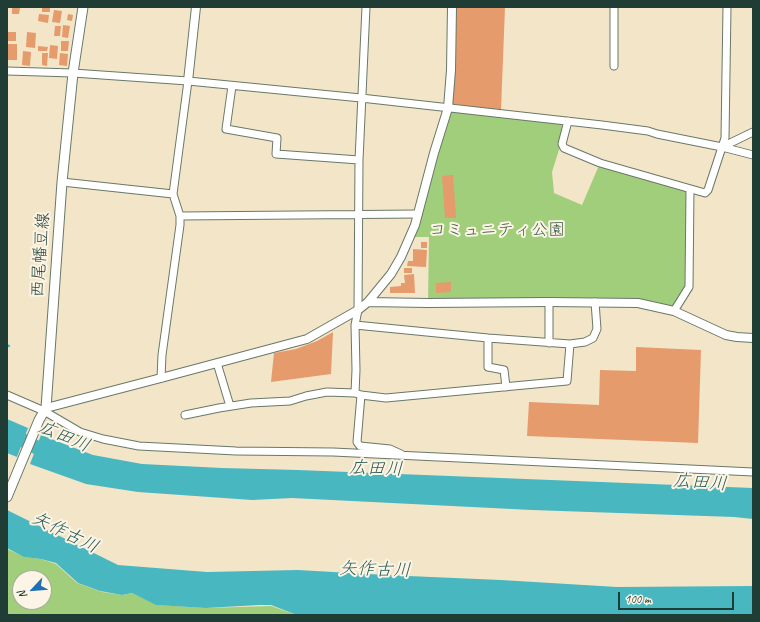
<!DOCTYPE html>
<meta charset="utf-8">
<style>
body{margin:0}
#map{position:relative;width:760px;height:622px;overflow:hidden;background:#f3e5c8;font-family:Caveat,sans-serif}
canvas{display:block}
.frame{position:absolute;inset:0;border:8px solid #1f3d34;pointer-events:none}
.north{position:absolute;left:12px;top:570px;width:40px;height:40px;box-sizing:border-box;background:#fcf5e5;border:1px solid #a4ab9e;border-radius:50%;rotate:244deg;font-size:11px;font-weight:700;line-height:16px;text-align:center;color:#1f3d34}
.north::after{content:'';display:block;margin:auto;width:14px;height:18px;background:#1f6fb2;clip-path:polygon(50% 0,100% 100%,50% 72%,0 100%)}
.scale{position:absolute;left:618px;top:592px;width:116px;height:18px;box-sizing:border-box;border:2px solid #1f3d34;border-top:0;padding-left:5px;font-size:12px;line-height:14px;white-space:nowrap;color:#1f3d34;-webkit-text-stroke:3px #fcf5e5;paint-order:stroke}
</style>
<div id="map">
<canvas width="760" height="622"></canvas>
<div class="frame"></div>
<div class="north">N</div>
<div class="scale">100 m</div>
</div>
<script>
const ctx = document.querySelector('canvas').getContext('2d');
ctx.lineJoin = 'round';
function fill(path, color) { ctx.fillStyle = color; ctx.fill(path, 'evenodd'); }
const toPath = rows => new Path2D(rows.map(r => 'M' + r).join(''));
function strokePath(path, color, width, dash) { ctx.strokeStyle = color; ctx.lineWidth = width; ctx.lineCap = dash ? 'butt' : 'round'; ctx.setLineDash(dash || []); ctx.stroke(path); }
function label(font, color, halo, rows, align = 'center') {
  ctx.font = font + ' Caveat,"Klee One",sans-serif'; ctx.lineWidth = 4; ctx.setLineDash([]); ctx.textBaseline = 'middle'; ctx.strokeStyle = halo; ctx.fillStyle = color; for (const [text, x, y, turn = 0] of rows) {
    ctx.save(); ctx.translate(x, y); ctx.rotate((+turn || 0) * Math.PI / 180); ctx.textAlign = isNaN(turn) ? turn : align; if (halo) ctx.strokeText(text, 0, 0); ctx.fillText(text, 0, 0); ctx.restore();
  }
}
const green = toPath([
 [448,108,568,121,552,172,554,193,582,205,600,163,690,189,689,287,674,311,638,303,428,303,429,237,410,237],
 [7,549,25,557,41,559,56,564,77,583,102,592,122,595,132,593,157,605,207,608,271,606,297,615,7,615],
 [20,578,44,578,44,602,20,602]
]);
const water = toPath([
 [7,419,28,428,17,457,7,453],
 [41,435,93,455,142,464,222,468,298,470,753,488,753,519,734,517,532,510,292,498,252,500,138,492,86,484,30,464],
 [7,510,118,565,207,572,298,570,385,575,501,580,617,587,753,586,753,615,297,615,271,605,259,605,206,608,156,605,132,593,122,595,100,591,78,583,56,563,41,559,24,557,7,548]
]);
const stream = toPath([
 [7,345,9,346]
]);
const river = toPath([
 [7,432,53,456]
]);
const building = toPath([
 [42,7,50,7,50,12,42,12],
 [454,7,505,7,501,110,477,107,462,107,462,105,452,104],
 [12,8,20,8,19,14,12,14],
 [54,10,62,11,60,23,52,22],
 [39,14,49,15,48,23,38,21],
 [68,14,73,15,72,21,67,20],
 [63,25,70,26,68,38,62,37],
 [55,26,61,26,60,36,54,36],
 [7,32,16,32,16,41,7,41],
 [27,32,36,33,35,48,26,47],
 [61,41,69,41,68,51,61,51],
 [7,44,17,44,17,60,7,60],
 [50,45,58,46,57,59,49,58],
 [38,46,48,47,47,51,38,51],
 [23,51,31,52,30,66,22,65],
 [42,53,48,53,47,66,42,65],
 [60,53,68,54,67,66,59,65],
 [453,175,456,218,445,218,442,176],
 [421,242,427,242,427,248,421,248],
 [413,249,427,250,426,267,407,266,408,261,413,261],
 [404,268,412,268,412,273,404,273],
 [414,274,415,293,390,293,390,287,401,286,401,283,405,283,404,275],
 [451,282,451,292,436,293,436,283],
 [333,332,331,374,271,382,274,353,296,349,317,341],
 [636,347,701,350,698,443,527,436,529,402,599,405,600,370,636,371]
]);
const minor = toPath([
 [366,7,359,160,358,310,355,325,356,370,355,393,361,395,386,398,567,381,570,344,585,342,593,338,597,329,595,302],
 [614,66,614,7],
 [7,71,73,73,188,81,361,98,602,125,648,131,657,134,722,147,753,155],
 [232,86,226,129,277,138,276,154,359,160],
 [568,121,562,144,564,148,600,163,705,193,708,190,725,138,727,7],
 [722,147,753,132],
 [62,182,173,194],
 [180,216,418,214],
 [674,311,689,287,690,189],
 [355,325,488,338,570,344],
 [488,338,488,367,504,370,506,387],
 [549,343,549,302],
 [217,363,230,406],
 [161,378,162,355,176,254,180,225,180,216,173,194,188,81],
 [7,395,44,411,80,432,103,439,139,446,236,451,333,452,753,472],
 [361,395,357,442,360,446,390,449,401,454],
 [185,415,219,408,251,403,290,401,306,396,327,392,355,393]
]);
const tertiary = toPath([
 [188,81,196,7],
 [368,302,428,303,549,302,638,303,674,311,726,335,737,337,753,338],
 [46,408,161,378,307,339,358,310,368,302,391,274,401,257,415,225,434,153,448,108,451,70,452,7]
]);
const secondary = toPath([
 [7,497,39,420,46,408,62,182,73,73,83,7]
]);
const parkNames = [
 ["コミュニティ公園",497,231]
];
const streetNames = [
 ["西尾幡豆線",41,255,-86]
];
const waterNames = [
 ["広田川",64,437,23],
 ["広田川",376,469,2],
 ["広田川",700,483,4],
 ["矢作古川",65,533,26],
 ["矢作古川",375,570,2]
];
fill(green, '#a1ce7b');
fill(water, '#48b7c0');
strokePath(stream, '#48b7c0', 2.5);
strokePath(river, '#48b7c0', 14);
fill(building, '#e59b6c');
strokePath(minor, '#697868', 9);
strokePath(tertiary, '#697868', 10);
strokePath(secondary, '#697868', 11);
strokePath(minor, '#fff', 7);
strokePath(tertiary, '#fff', 8);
strokePath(secondary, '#fff', 9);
label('17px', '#395a42', '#fcf5e5', parkNames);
label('17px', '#1f3d34', '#fcf5e5', streetNames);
label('italic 18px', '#295c57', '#fcf5e5', waterNames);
</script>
